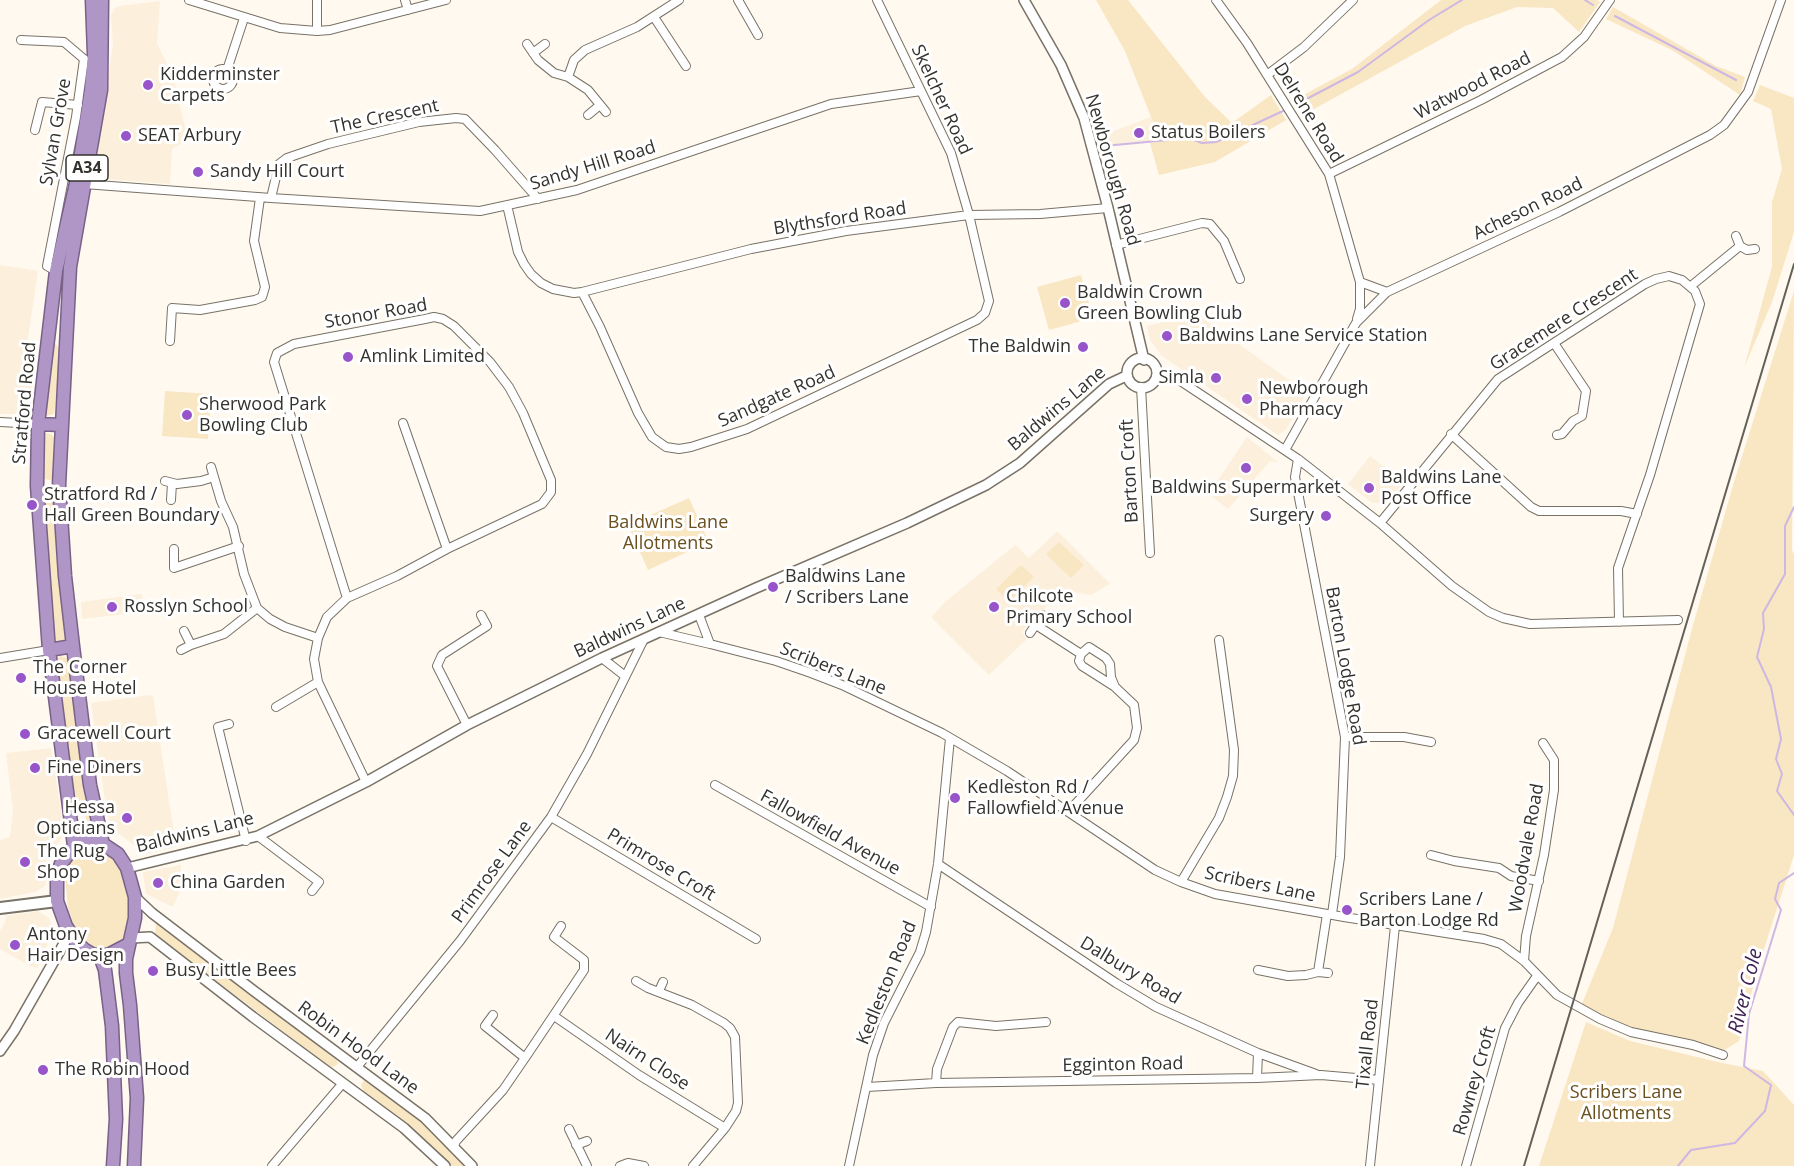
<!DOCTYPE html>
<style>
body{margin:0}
canvas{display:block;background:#fff9ef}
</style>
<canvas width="1794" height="1166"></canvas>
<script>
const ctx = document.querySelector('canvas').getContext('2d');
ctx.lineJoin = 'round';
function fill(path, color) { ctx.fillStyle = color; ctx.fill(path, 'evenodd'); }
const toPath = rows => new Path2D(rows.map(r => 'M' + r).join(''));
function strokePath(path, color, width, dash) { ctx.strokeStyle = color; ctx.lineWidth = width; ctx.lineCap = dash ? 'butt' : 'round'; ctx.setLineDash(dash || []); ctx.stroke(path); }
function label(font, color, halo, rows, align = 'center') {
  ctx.font = font + ' "Open Sans",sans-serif'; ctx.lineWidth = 6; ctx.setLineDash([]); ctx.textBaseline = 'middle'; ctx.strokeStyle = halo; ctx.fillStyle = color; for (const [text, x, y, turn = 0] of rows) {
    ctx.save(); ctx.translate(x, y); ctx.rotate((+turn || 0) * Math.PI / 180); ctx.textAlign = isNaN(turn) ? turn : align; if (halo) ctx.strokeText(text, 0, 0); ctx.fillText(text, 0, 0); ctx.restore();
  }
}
const built = toPath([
 [160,1,157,43,173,76,188,140,172,149,170,184,104,179,95,168,113,44,111,15,115,8,120,6],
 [1151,117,1163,141,1104,146,1100,136],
 [0,265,38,271,25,359,35,366,29,409,16,414,0,414],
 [1197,314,1292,382,1308,390,1286,430,1278,435,1162,356,1150,340,1147,326],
 [1247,437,1278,462,1270,461,1228,509,1211,496,1212,489],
 [1370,456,1404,482,1387,502,1372,503,1348,484],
 [1057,531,1110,584,1091,595,1058,589,1041,615,1035,612,1022,633,1027,639,989,675,931,617,945,602,1015,545,1029,558],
 [142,594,144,612,82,619,81,602],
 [150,695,153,696,176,847,145,854,113,829,107,815,91,703],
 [51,748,61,809,62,836,51,859,45,886,35,892,0,899,0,840,10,837,13,811,6,753],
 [181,865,180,891,173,907,146,894,143,872],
 [38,911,49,918,53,930,38,968,30,966,0,949,0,931,5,923,6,916]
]);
const green = toPath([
 [1096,0,1128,0,1205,97,1232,123,1271,95,1286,120,1215,162,1159,175,1150,143,1163,141,1151,117,1125,51],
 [1441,0,1597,0,1600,2,1579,32,1553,8,1517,7,1465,26,1303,115,1294,100,1352,69],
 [1613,7,1716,66,1745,77,1740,95,1672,50,1606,19],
 [1760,85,1794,98,1794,232,1772,302,1744,368,1772,267,1772,202,1782,169,1771,109,1753,101],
 [1081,275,1093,318,1049,330,1037,287],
 [1794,291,1792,550,1794,555,1794,855,1757,971,1739,1041,1723,1051,1696,1041,1632,1028,1581,1006,1613,928,1693,625,1734,482],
 [53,343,56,344,61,353,54,414,46,416,44,413],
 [165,391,211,394,208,439,162,436],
 [45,433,51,434,54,437,55,477,50,480,44,479,41,477,42,436],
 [46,487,55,489,67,640,62,643,56,642,42,492],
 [689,498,709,542,648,570,628,525],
 [1059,542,1084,565,1071,578,1046,554],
 [1021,565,1034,577,1009,602,996,589],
 [60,656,67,658,93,828,90,827,81,807,77,807,68,746,58,658],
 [87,848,107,852,118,863,127,889,129,912,128,930,119,945,108,949,93,947,82,938,74,926,68,908,65,876,70,861],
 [156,922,336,1059,338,1064,333,1067,327,1065,155,934],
 [1586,1022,1630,1041,1722,1063,1763,1071,1794,1105,1794,1166,1539,1166],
 [364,1080,376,1085,420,1119,465,1166,452,1166,402,1120,364,1092,361,1085]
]);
const stream = toPath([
 [1585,0,1593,5],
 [1615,16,1736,80],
 [1297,104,1358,72,1429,20,1462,0],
 [1104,146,1189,138,1202,143,1216,142,1283,111],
 [1794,507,1785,526,1785,574,1763,613,1764,629,1757,657,1771,687,1781,739,1776,759,1782,774,1777,791,1794,815],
 [1678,1166,1691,1150,1735,1143,1765,1111,1771,1085,1744,1066,1749,1014,1781,910,1775,899,1779,883,1794,873]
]);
const minor = toPath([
 [189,0,280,28,317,31,330,30,446,0],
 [317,0,317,31],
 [405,0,408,10],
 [738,0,758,35],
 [1216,0,1247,43,1329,174,1360,282,1360,309,1357,319],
 [654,17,686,66],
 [21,40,64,42,84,59],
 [527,44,538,60,554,73,568,77,574,60,585,50,637,27,679,0],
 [533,53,545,44],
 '213 79a10 10 0 1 1 20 0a10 10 0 1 1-20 0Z',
 [227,70,244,18],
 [1267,75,1304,47,1353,0],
 [568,77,588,90,606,112],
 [588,115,600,105],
 [35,130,42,102,78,105],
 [1329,174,1481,100,1562,57,1584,37,1610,0],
 [84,184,271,198,480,211,577,190,831,104,921,91],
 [271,198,279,164,287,158,328,144,419,122,456,118,465,119,495,150,538,199],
 [507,205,518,252,524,264,531,274,541,283,553,289,574,293,582,292,600,327,638,413,652,437,666,447,679,449,691,447,747,429,977,320,985,313,989,301,969,215,951,153,877,0],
 [1736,236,1740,246,1747,250,1755,249],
 [1116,245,1202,223,1210,224,1224,241,1240,279],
 [56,271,47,266,76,117,84,59],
 [1360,282,1387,292],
 [1691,286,1740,246],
 [582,292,751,249,846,231,969,215,1040,214,1108,208],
 [170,341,172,308,200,310,255,300,262,297,265,287,254,241,260,198],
 [1554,343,1586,391,1582,416,1573,421,1562,434,1557,435],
 [1158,374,1176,378,1298,459,1380,523,1452,586,1489,612,1503,618,1530,624,1678,620],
 [1141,387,1150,553],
 [0,422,38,424],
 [403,423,447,549],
 [1451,434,1531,507,1539,511,1621,511,1637,514],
 [1285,450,1356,323,1387,292,1559,212,1710,135,1724,125,1748,92,1781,0],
 [1298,459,1295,477,1345,737,1340,857,1332,914],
 [211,467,221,501,233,527,244,574,257,608,270,619,285,627,318,638],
 [165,481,177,484,201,481,214,477],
 [171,500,172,483],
 [1380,523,1498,379,1645,284,1656,279,1669,276,1682,280,1695,291,1700,304,1650,475,1618,568,1619,622],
 [174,549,174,568,239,546],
 [347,598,397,576,447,549,542,504,551,492,551,480,523,413,509,387,490,362,454,326,443,319,434,317,425,319,294,344,277,353,274,362,347,598,327,617,318,638,314,659,318,682,366,782],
 [699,615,710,644,776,661,811,673,842,685,942,733,1007,771,1155,870,1181,882,1215,894,1344,917,1484,939,1501,944,1524,961,1557,995,1600,1019,1631,1032,1693,1045,1723,1055],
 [1036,625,1081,654],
 [184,631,191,645,224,634,257,608],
 [659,632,710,644],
 [1030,633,1042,615],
 [181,650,191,645],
 [1081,654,1089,647,1106,658,1110,664,1111,677,1115,687],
 [0,658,49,650],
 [602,658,625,676],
 [276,707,318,682],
 [229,724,218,727,246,841],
 [467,725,437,666,442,655,487,626,481,615],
 [1345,737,1404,737,1431,742],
 [715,785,931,907],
 [1069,811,1134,740,1137,728,1134,705,1115,687,1082,666,1079,661,1081,654],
 [551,817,756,939],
 [258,836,319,882,312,891],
 [1431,855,1454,861,1499,868,1511,876,1539,881],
 [938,864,1116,983,1156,1007,1258,1053,1316,1074],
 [1181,882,1219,818,1227,797,1233,776,1234,750,1219,640],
 [1524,961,1526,936,1544,855,1554,790,1554,760,1543,743],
 [1258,970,1288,976,1306,975,1318,972,1328,973],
 [1318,972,1327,914],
 [636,981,648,988,692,1005,724,1023,730,1028,735,1037,738,1103,736,1111,725,1128,693,1166],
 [659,991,663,982],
 [493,1015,485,1026,525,1058,584,970,584,960,554,937,561,926],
 [554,1016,639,1075,725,1128],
 [357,1067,460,941,551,817,587,754,643,641],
 [1257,1078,1258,1053],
 [936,1083,937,1069,953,1027,958,1022,996,1026,1046,1022],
 [867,1087,936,1083,1257,1078,1321,1075,1379,1080],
 [569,1129,587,1166],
 [576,1145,587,1141],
 [454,1146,456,1141,503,1090,525,1058],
 [272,1166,343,1083],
 [620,1166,628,1163,644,1166],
 [849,1166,873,1055,884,1023,920,952,926,932,938,864,950,738],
 [1370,1166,1395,926],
 [1466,1166,1505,1028,1518,1003,1537,976]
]);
const tertiary = toPath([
 [1024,0,1061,65,1084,118,1108,208,1144,360],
 '1127 373a15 15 0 1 1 30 0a15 15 0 1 1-30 0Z',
 [127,868,258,836,366,782,467,725,602,658,756,588,907,523,986,485,1020,463,1109,384,1126,376],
 [135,897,152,913,254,991,425,1118,472,1166],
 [131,938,150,937,253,1017,404,1128,445,1166],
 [0,1051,14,1031,70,933]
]);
const secondary = toPath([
 [0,908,57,901]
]);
const trunk = toPath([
 [102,0,101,90,70,267,59,485,65,576,73,646,90,785,103,844],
 [38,424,61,425],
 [49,650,73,646],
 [74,846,49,650,37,486,38,424,56,271,77,179,91,90,94,54,92,0],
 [129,944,110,954,100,956,92,954,85,950,76,942,66,926,57,901,57,874,61,864,74,846,83,842,93,842,103,844,118,854,127,868,135,897,135,918,126,959,126,973,130,1005,137,1098,134,1166],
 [100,956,105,970,112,1026,116,1119,113,1166]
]);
const rail = toPath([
 [1524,1166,1794,264]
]);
const markers = [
 [148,85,6,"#9854c9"],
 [1139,133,6,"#9854c9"],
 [126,136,6,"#9854c9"],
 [198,172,6,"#9854c9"],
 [1065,303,6,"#9854c9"],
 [1167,336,6,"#9854c9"],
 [1083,347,6,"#9854c9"],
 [348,357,6,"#9854c9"],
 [1216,378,6,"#9854c9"],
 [1247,399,6,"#9854c9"],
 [187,415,6,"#9854c9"],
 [1246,468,6,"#9854c9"],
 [1369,488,6,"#9854c9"],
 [32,505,6,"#9854c9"],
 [1326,516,6,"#9854c9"],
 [773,587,6,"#9854c9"],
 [112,607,6,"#9854c9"],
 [994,607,6,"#9854c9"],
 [21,678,6,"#9854c9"],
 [25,734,6,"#9854c9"],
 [35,768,6,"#9854c9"],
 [955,798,6,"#9854c9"],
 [127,818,6,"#9854c9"],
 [25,862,6,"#9854c9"],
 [158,883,6,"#9854c9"],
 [1347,910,6,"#9854c9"],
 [15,945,6,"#9854c9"],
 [153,971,6,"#9854c9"],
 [43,1070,6,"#9854c9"]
];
const shields = [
 [87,168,42]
];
const shieldNames = [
 ["A34",87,168]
];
const poiNames = [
 ["Kidderminster",160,75],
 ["Carpets",160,96],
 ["Status Boilers",1151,133],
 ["SEAT Arbury",138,136],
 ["Sandy Hill Court",210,172],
 ["Baldwin Crown",1077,293],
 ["Green Bowling Club",1077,314],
 ["Baldwins Lane Service Station",1179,336],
 ["The Baldwin",1071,347,"right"],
 ["Amlink Limited",360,357],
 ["Simla",1204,378,"right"],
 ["Newborough",1259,389],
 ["Pharmacy",1259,410],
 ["Sherwood Park",199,405],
 ["Bowling Club",199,426],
 ["Baldwins Lane",1381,478],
 ["Post Office",1381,499],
 ["Baldwins Supermarket",1246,488,"center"],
 ["Stratford Rd /",44,495],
 ["Hall Green Boundary",44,516],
 ["Surgery",1314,516,"right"],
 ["Baldwins Lane",785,577],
 ["/ Scribers Lane",785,598],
 ["Chilcote",1006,597],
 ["Primary School",1006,618],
 ["Rosslyn School",124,607],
 ["The Corner",33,668],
 ["House Hotel",33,689],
 ["Gracewell Court",37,734],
 ["Fine Diners",47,768],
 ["Kedleston Rd /",967,788],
 ["Fallowfield Avenue",967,809],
 ["Hessa",115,808,"right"],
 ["Opticians",115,829,"right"],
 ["The Rug",37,852],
 ["Shop",37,873],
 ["China Garden",170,883],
 ["Scribers Lane /",1359,900],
 ["Barton Lodge Rd",1359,921],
 ["Antony",27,935],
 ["Hair Design",27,956],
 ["Busy Little Bees",165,971],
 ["The Robin Hood",55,1070]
];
const streetNames = [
 ["Watwood Road",1473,86,-27],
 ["Skelcher Road",941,100,65],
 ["Delrene Road",1308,113,58],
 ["The Crescent",385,117,-12],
 ["Sylvan Grove",56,132,-80],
 ["Sandy Hill Road",593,166,-17],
 ["Newborough Road",1112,170,74],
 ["Acheson Road",1528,209,-26],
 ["Blythsford Road",840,219,-9],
 ["Stonor Road",376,314,-10],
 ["Gracemere Crescent",1564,320,-33],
 ["Sandgate Road",777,397,-24],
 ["Stratford Road",25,403,-85],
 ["Baldwins Lane",1057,409,-40],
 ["Barton Croft",1130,471,-93],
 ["Baldwins Lane",630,628,-25],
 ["Barton Lodge Road",1345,666,80],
 ["Scribers Lane",833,669,22],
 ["Baldwins Lane",195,833,-14],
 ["Fallowfield Avenue",830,833,29],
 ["Woodvale Road",1527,848,-80],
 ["Primrose Croft",661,865,31],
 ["Primrose Lane",492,872,-54],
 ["Scribers Lane",1260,885,12],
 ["Dalbury Road",1130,971,31],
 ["Kedleston Road",887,983,-68],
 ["Tixall Road",1368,1044,-84],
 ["Robin Hood Lane",358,1048,36],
 ["Nairn Close",647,1060,33],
 ["Egginton Road",1123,1065,-1],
 ["Rowney Croft",1475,1081,-74]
];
const parkNames = [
 ["Baldwins Lane",668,523],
 ["Allotments",668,544],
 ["Scribers Lane",1626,1093],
 ["Allotments",1626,1114]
];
const waterNames = [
 ["River Cole",1746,991,-76]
];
fill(built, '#fcf0dd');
fill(green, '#f9e6c3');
strokePath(stream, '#ceb7e2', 2);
strokePath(minor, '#787267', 10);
strokePath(tertiary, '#787267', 12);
strokePath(secondary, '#787267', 14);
strokePath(trunk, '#786287', 15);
strokePath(minor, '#fff', 8);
strokePath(tertiary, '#fff', 9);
strokePath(secondary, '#fff', 10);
strokePath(trunk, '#b096c6', 12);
strokePath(rail, '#64615b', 2);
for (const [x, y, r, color] of markers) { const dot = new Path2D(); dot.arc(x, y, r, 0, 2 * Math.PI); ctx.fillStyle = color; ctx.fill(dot); strokePath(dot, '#fff', 2); }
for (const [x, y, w] of shields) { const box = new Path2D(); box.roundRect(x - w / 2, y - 13, w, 26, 4.5); ctx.fillStyle = '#fff'; ctx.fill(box); strokePath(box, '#34322d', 1.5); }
label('bold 16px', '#34322d', null, shieldNames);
label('18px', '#34322d', '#fff', poiNames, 'left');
label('18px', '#34322d', '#fff', streetNames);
label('18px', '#6a501c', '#fff', parkNames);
label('italic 20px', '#3d1e53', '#fff', waterNames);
</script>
